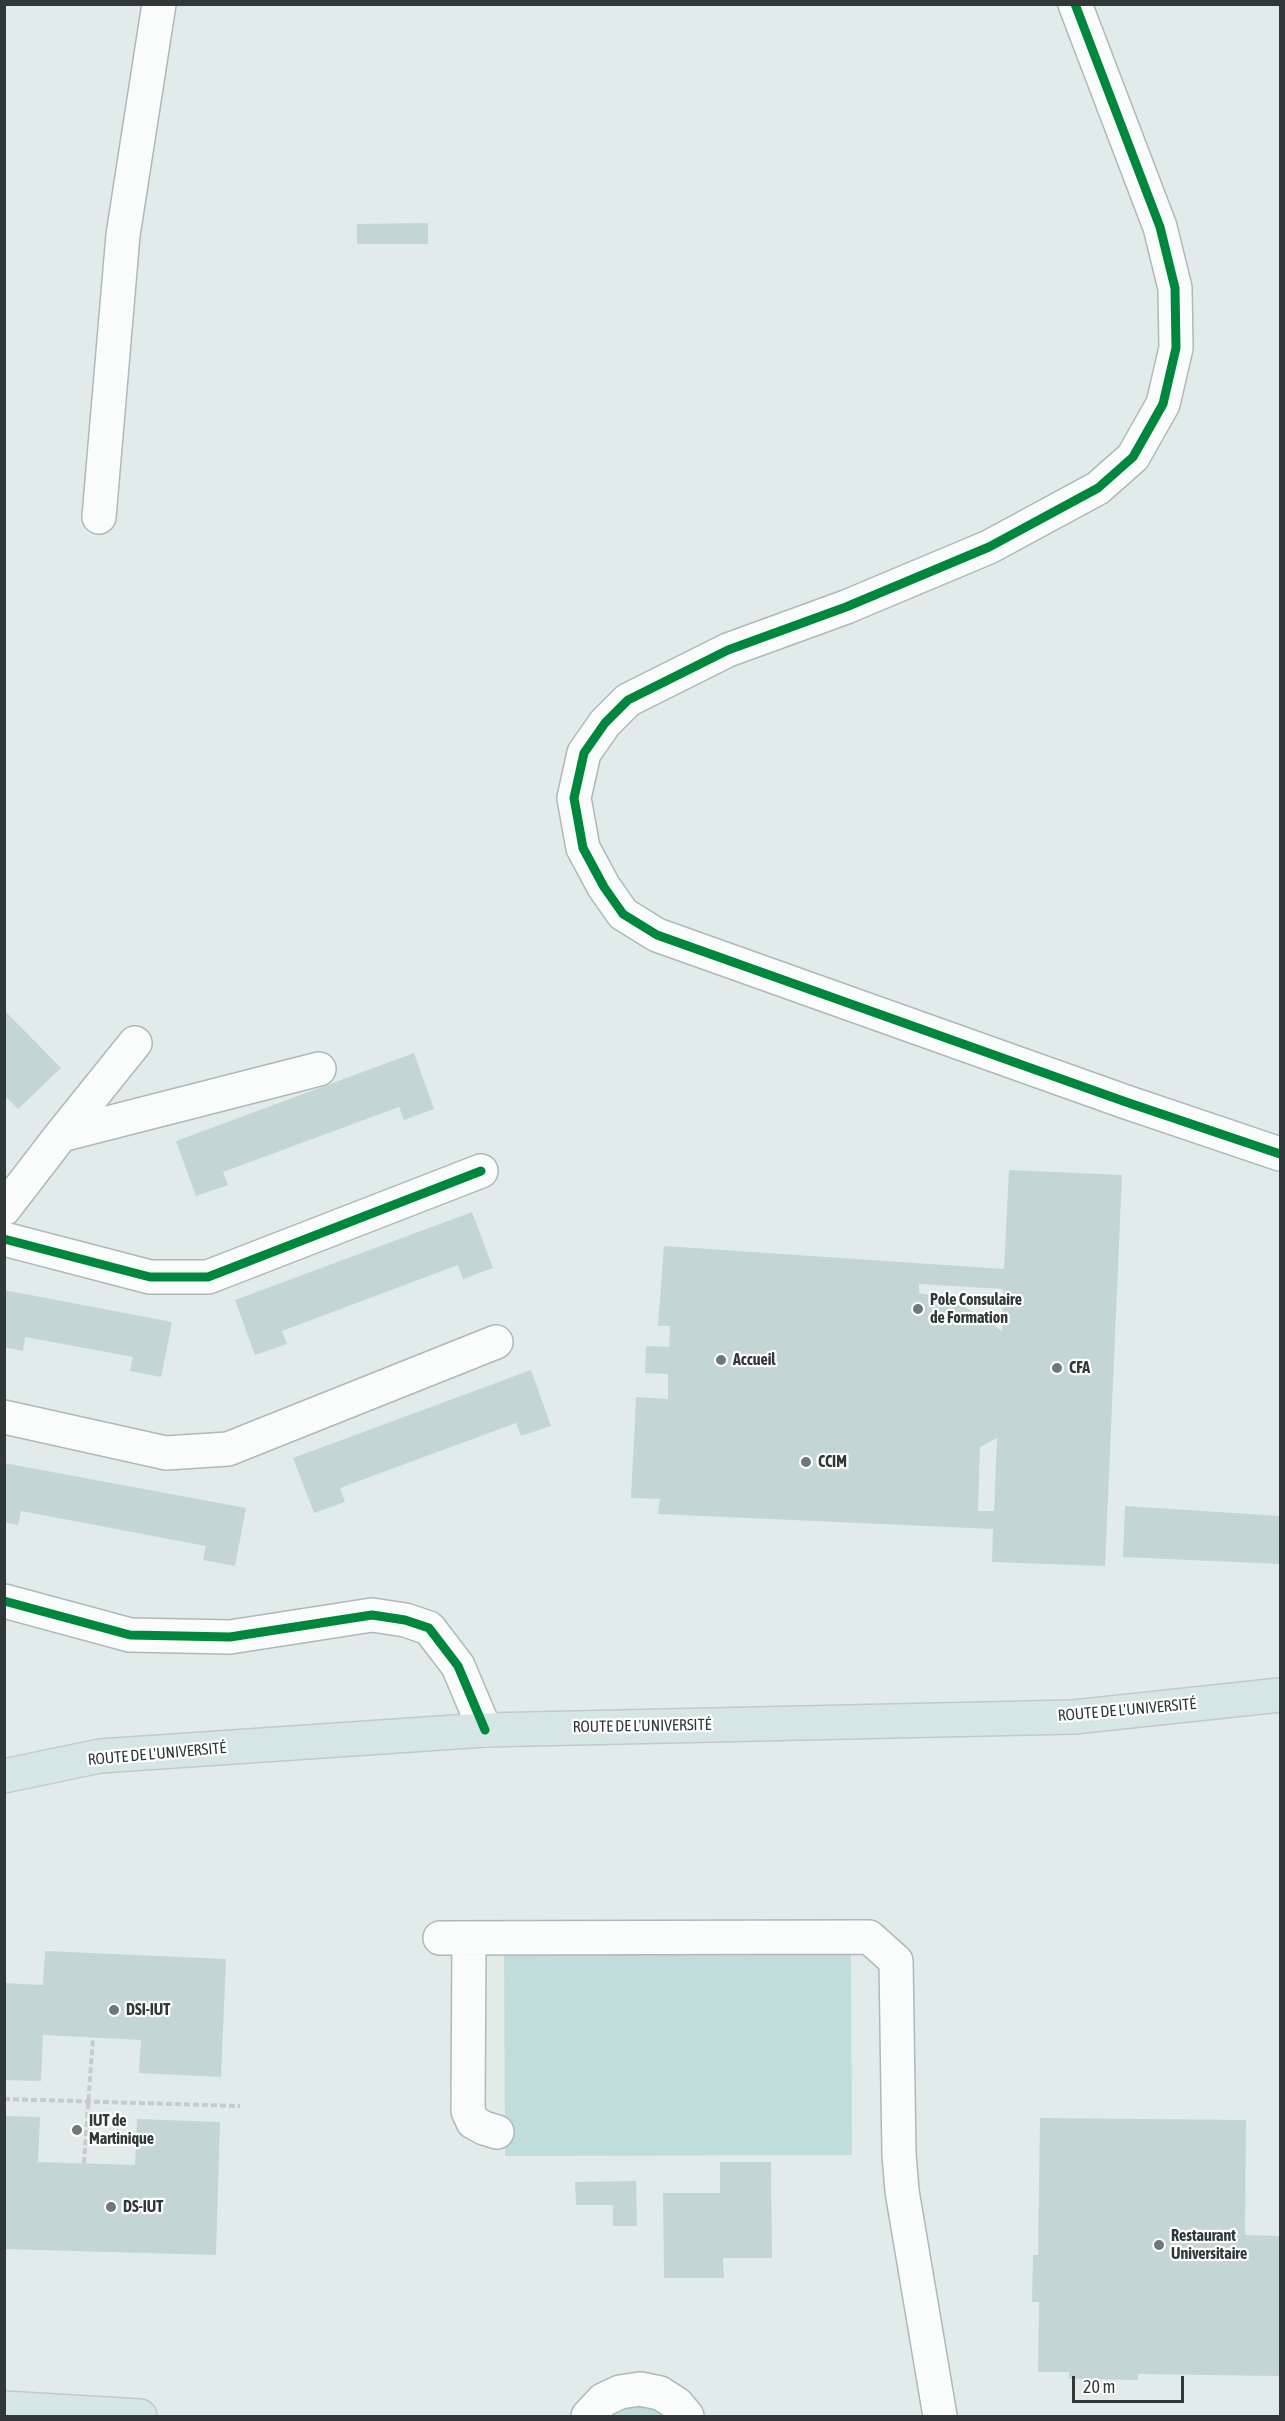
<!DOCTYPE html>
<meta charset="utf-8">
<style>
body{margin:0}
#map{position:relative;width:1285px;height:2421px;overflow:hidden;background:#e1ecea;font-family:"Asap Condensed",sans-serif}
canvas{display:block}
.frame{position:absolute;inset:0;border:6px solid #313938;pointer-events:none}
.scale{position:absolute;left:1072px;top:2376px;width:112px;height:27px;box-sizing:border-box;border:3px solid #313938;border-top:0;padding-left:8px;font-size:18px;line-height:21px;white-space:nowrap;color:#313938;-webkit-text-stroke:4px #fff;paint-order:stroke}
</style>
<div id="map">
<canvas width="1285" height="2421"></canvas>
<div class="frame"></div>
<div class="scale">20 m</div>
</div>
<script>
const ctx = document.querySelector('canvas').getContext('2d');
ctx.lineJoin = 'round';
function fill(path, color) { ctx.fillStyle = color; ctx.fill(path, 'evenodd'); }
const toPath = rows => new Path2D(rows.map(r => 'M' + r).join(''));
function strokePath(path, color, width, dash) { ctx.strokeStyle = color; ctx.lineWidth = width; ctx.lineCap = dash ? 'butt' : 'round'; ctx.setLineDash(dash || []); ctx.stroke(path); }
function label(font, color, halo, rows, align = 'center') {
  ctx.font = font + ' "Asap Condensed",sans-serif'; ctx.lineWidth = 4.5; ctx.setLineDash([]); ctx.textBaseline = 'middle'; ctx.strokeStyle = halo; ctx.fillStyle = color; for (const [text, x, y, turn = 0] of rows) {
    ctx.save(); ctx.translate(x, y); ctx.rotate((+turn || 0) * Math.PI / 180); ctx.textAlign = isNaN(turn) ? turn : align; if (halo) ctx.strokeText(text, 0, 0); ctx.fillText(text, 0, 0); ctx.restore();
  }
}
const green = toPath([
 [851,1952,852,2155,505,2156,504,1953],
 [641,2404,654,2407,669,2416,610,2416,627,2406]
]);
const building = toPath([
 [428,223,428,244,357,244,357,224],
 [4,1010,61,1068,18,1109,4,1095,4,1078,6,1076,4,1074],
 [414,1053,434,1109,404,1120,399,1107,223,1172,228,1185,196,1196,176,1141],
 [1009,1170,1122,1175,1105,1566,992,1562,993,1529,658,1514,660,1499,631,1498,636,1397,668,1399,668,1374,645,1373,646,1346,669,1347,670,1326,658,1326,664,1246,1004,1269],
 [919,1284,1003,1289,1002,1331,976,1313,951,1300,919,1293],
 [997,1438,994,1511,978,1511,980,1447],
 [472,1212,493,1268,463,1279,458,1265,282,1331,287,1344,255,1355,235,1300],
 [4,1290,172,1322,161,1377,130,1371,133,1357,25,1337,23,1351,4,1347],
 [531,1370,551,1426,521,1436,516,1423,340,1488,345,1502,314,1513,293,1458],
 [4,1463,246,1508,235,1566,203,1560,206,1546,21,1511,18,1525,4,1522],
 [1125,1506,1280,1516,1280,1564,1123,1557],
 [45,1951,226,1959,221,2077,139,2073,141,2040,43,2035,41,2081,4,2080,4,1983,43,1985],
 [4,2116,40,2117,38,2162,135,2165,137,2119,220,2122,216,2255,4,2249],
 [1040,2118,1246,2120,1245,2235,1280,2236,1280,2376,1138,2374,1138,2380,1069,2379,1069,2372,1038,2372,1039,2302,1032,2302,1033,2255,1038,2255],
 [720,2162,771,2162,772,2258,723,2258,724,2278,664,2278,663,2193,720,2193],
 [636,2181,637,2226,613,2226,613,2205,576,2205,575,2182]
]);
const path = toPath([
 [4,2099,240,2106],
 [84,2163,93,2037]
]);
const minor = toPath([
 [1075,4,1160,227,1175,288,1176,348,1163,404,1133,457,1098,488,989,547,846,607,728,650,628,700,605,723,584,753,574,798,583,848,604,887,623,914,657,935,1126,1102,1280,1154],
 [99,517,123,235,159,4],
 [61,1135,319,1069],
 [4,1209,61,1135,135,1043],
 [4,1239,150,1277,208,1277,481,1171],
 [4,1417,166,1453,228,1449,496,1342],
 [4,1601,130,1635,230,1637,372,1615,405,1620,429,1628,458,1666,485,1730],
 [440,1938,869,1937,896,1961,899,2154,902,2191,940,2416],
 [469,1938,468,2111,473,2122,484,2128,497,2132],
 [588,2416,603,2400,620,2392,640,2389,660,2393,677,2404,687,2416]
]);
const major = toPath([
 [4,1776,100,1756,485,1730,1074,1717,1280,1695],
 [4,2408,140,2416]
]);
const cycleway = toPath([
 [1075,4,1160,227,1175,288,1176,348,1163,404,1133,457,1098,488,989,547,846,607,728,650,628,700,605,723,584,753,574,798,583,848,604,887,623,914,657,935,1126,1102,1280,1154],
 [4,1239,150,1277,208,1277,481,1171],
 [4,1601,130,1635,230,1637,372,1615,405,1620,429,1628,458,1666,485,1730]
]);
const markers = [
 [918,1309,6,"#6f7876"],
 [721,1360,6,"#6f7876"],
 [1057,1368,6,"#6f7876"],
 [806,1462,6,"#6f7876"],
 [114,2010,6,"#6f7876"],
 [77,2130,6,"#6f7876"],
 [111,2207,6,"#6f7876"],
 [1159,2245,6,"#6f7876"]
];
const poiNames = [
 ["Pole Consulaire",930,1300],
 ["de Formation",930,1318],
 ["Accueil",733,1360],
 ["CFA",1069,1368],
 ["CCIM",818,1462],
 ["DSI-IUT",126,2010],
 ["IUT de",89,2121],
 ["Martinique",89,2139],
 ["DS-IUT",123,2207],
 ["Restaurant",1171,2236],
 ["Universitaire",1171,2254]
];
const streetNames = [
 ["ROUTE DE L'UNIVERSITÉ",1127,1710,-5],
 ["ROUTE DE L'UNIVERSITÉ",642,1726,-1],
 ["ROUTE DE L'UNIVERSITÉ",157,1754,-5]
];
fill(green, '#c0dddb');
fill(building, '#c3d6d4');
strokePath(minor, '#b0b8b7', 36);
strokePath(major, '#c4c9c8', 36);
strokePath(path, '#c7cbcb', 4, [6, 3]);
strokePath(minor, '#fafcfc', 33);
strokePath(major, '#d5e6e5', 33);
strokePath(cycleway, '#00873e', 9);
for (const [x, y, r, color] of markers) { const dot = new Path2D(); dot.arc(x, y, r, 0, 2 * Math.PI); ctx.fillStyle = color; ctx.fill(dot); strokePath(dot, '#fff', 2); }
label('bold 16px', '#313938', '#fff', poiNames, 'left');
label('16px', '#313938', '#fff', streetNames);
</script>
